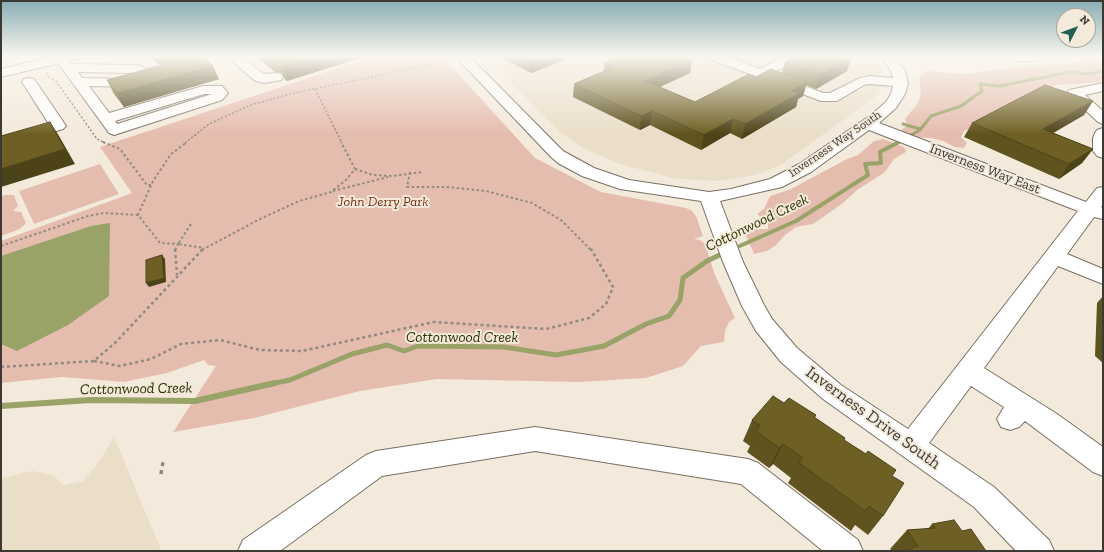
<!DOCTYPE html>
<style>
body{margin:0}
#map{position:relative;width:1104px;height:552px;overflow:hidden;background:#f4eadc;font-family:"Zilla Slab",serif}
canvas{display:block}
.frame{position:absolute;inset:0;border:2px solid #3c3933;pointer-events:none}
.north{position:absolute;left:1056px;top:8px;width:40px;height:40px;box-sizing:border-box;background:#f4eadc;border:1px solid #aaa398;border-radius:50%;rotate:48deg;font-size:11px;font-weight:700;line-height:16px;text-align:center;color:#3c3933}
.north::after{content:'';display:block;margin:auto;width:14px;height:18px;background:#206251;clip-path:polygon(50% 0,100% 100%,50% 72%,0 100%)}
</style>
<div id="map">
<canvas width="1104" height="552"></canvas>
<div class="frame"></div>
<div class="north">N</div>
</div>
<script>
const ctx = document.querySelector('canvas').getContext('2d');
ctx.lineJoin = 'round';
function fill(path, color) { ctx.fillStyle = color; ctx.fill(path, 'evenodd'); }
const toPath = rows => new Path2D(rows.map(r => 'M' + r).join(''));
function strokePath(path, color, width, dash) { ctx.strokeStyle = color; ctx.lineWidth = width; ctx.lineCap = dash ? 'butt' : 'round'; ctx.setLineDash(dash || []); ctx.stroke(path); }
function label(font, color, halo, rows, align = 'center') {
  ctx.font = font + ' "Zilla Slab",serif'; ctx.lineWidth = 4; ctx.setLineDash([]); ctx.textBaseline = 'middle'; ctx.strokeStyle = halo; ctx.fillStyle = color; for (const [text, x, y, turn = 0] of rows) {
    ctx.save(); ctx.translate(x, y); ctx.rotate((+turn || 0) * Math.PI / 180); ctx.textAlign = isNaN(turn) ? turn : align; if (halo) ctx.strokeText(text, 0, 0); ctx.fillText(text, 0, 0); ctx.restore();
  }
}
const built = toPath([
 [484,56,873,56,881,65,884,81,882,89,878,95,781,165,755,175,718,181,695,180,673,178,620,164,583,148,560,132],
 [114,437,160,547,160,551,1,551,1,478,33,471,53,475,64,485,83,481,100,460]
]);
const green = toPath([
 [375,56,442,56,535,158,601,192,686,208,692,211,696,216,703,236,694,239,700,240,705,244,715,275,735,318,729,322,725,331,724,342,701,346,683,366,646,378,579,382,437,379,360,391,254,418,173,432,216,366,208,365,204,360,167,373,124,382,62,377,1,383,1,241,132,193,100,147],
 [1087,56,1103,56,1103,82,1057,85,1052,87,1052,90,964,131,961,137,967,143,964,148,955,147,943,141,931,138,917,137,902,132,901,130,907,126,903,124,907,124,905,119,918,103,921,94,919,78,922,74,928,71,962,74,974,73,991,70,1073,63,1086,60],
 [883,139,904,147,906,152,894,159,885,172,857,190,843,203,826,215,813,224,796,227,785,235,775,246,767,251,754,254,742,226,758,229,768,229,768,223,757,214,764,209,770,196,791,189,847,159,858,155,874,141],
 [100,164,119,194,34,224,19,191],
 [5,195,14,195,18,206,13,211,21,212,26,223,20,229,1,236,1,197]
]);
const water = toPath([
 [110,223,109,296,68,325,17,351,1,344,1,256,91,226]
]);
const streamFar3 = toPath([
 [903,124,920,129],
 [897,143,920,130,931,116,961,106,982,91,980,84,1000,86,1070,72,1088,74,1103,71]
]);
const streamFar2 = toPath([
 [733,249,796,221,868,175,865,164,881,163,880,152,899,142]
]);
const streamFar1 = toPath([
 [270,384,290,380,352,354,387,345,404,351,418,346,504,347,556,355,604,346,646,324,669,316,680,300,683,278,707,261,726,252]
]);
const stream = toPath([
 [1,406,90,400,195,401,275,383]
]);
const pathFar3 = toPath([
 [47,73,49,77,56,81,97,139,105,143],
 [315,89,342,143],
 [185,143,209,124,251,105,294,93,450,61]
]);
const pathFar2 = toPath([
 [103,142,120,149,147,185,151,185],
 [355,169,373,175,392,176,423,172],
 [410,172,407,187,446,187,486,191,532,203,561,220,591,250],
 [333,191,388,177],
 [191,224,178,244,204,248],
 [1,246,88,216,104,213,138,215],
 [175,250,178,244,160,243,138,215,153,181,171,154,187,142],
 [202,250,260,219,299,201,331,192,346,180,355,169,341,142]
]);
const pathFar1 = toPath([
 [175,249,177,275],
 [94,361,120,366,151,359,181,344,220,340,260,350,302,351,434,322,546,329,589,318,606,304,613,287,591,249],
 [1,367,94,361,116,342,203,249]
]);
const path = toPath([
 [161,474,163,462]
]);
const minor = toPath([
 [56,56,66,56,72,64,137,65,151,70,153,73,144,83,127,87,89,86,109,113,203,86,222,86,228,93,222,100,114,135,109,133,55,59,56,56],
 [78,72,135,73,137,74,134,77,127,79,82,78,78,72],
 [204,94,212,94,117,124,115,121,204,94],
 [226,56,240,56,264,74,276,73,281,74,283,77,281,80,276,81,264,83,259,82,254,80,226,56],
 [455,56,469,56,563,151,594,168,629,180,709,192,731,189,770,179,799,164,871,115,886,102,891,94,893,86,870,84,864,85,837,101,821,101,762,79,753,82,748,81,746,78,750,74,709,59,708,56,726,56,760,69,785,56,801,56,800,59,772,73,823,93,830,93,860,78,870,76,893,78,891,71,880,56,893,56,905,71,908,83,905,94,896,108,879,123,1086,202,1097,188,1103,187,1103,204,1101,207,1103,208,1103,219,1094,217,1067,254,1103,269,1103,284,1058,266,984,368,1057,414,1103,447,1103,476,1093,472,1025,421,1019,427,1010,430,1001,427,997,419,1004,407,971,386,929,443,994,487,1049,540,1054,551,1016,551,974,507,823,399,781,362,756,331,742,306,723,262,701,201,620,189,582,176,558,163,551,157,455,56],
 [869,130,1078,211,908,429,841,385,797,348,772,319,764,305,743,262,720,201,782,187,811,172,869,130],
 [1013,56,1046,56,1045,59,1040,60,1022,62,1017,61,1013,56],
 [29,78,34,79,66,126,63,129,1,148,1,138,49,124,22,82,24,79,29,78],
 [1103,83,1103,91,1085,95,1103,111,1103,124,1098,122,1067,93,1069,90,1103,83],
 [1103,128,1103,158,1097,156,1093,151,1093,138,1095,133,1097,130,1103,128],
 [535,427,748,459,758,463,858,540,863,551,823,551,741,484,535,451,382,476,280,551,238,551,243,540,366,455,376,451,535,427]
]);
const major = toPath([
 [54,56,78,56,77,59,1,77,1,69,54,56]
]);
const wall = toPath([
 [150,56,202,56,219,79,124,107,114,94,107,80,160,66],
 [255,56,366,56,287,81,284,78,282,73,275,72],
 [502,56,567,56,567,59,531,73,502,58],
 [731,56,746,56,739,59],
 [692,60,690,73,660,87,695,102,756,77,782,73,785,62,847,71,816,89,806,85,803,96,798,99,796,107,742,139,730,133,701,150,650,125,640,130,573,97,574,84,604,71,604,63],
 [1093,101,1084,115,1053,133,1093,149,1082,163,1059,179,964,137,972,123],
 [1103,296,1103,363,1095,356,1097,303],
 [784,403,816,415,815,418,892,476,883,516,868,535,855,525,851,531,788,483,791,478,773,464,769,468,747,452,750,446,743,441,752,420],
 [932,524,962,531,986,551,892,551,890,549,907,530,928,529]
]);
const shadedWall = toPath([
 [318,56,366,56,287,81,283,67],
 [540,56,567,56,567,59,531,73,531,60],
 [740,56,746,56,739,59],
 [851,58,847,71,816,89,820,75],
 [692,60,690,73,644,94,645,81],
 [213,66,219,79,124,107,117,93],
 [807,82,803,96,798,99,796,107,742,139,745,124,792,91],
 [1093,101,1084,115,1034,144,1043,129],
 [652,111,650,125,640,130,641,116],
 [733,119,730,133,701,150,704,135],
 [50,122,59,136,75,164,1,187,1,169],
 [1093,149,1082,163,1059,179,1069,164],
 [162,255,165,259,166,282,149,287,146,283],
 [783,444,773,464,769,468,779,448]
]);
const building = toPath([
 [157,56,202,56,213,66,117,93,107,80,166,64,157,56],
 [268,56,318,56,283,67,279,64,278,59,270,58,268,56],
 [524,56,540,56,531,60,524,56],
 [620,56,683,56,692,60,645,81,695,102,749,74,756,77,771,69,807,82,792,91,800,93,745,124,733,119,704,135,652,111,641,116,574,84,614,67,604,63,620,56],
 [796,56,846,56,851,58,820,75,785,62,796,56],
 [1045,85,1093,101,1043,129,1093,149,1069,164,972,123,1045,85],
 [50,122,65,149,1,169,1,136,50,122],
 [162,255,164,278,146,283,146,260,162,255],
 [773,396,784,403,789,398,816,415,814,417,845,438,844,440,866,454,868,451,896,470,892,476,904,483,883,516,869,506,865,511,799,463,803,458,783,444,779,448,756,431,760,426,752,420,773,396],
 [954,520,962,531,971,529,986,551,910,551,909,549,918,546,907,530,935,528,932,524,954,520]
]);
const farStreetnames = [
 ["Inverness Way South",835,144,-34]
];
const streetNames = [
 ["Inverness Way East",985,169,21]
];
const parkNames = [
 ["John Derry Park",383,202]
];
const waterNames = [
 ["Cottonwood Creek",757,223,-26],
 ["Cottonwood Creek",462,338],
 ["Cottonwood Creek",136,389,-1]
];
const nearStreetnames = [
 ["Inverness Drive South",873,418,36]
];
fill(built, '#eadec9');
fill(green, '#e5bdaf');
fill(water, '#99a267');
strokePath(streamFar3, '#99a267', 3);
strokePath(streamFar2, '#99a267', 4);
strokePath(streamFar1, '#99a267', 5);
strokePath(stream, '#99a267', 6);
strokePath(minor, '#787063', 2);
strokePath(major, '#787063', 2);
strokePath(pathFar3, '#908a80', 1.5, [2, 2]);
strokePath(pathFar2, '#908a80', 2, [2.5, 2.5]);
strokePath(pathFar1, '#908a80', 2.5, [3, 3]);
strokePath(path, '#908a80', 3.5, [4, 4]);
fill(minor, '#fff');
fill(major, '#fff');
fill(wall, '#5f531f');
fill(shadedWall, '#4d4319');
fill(building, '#6e6024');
strokePath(building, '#4d4319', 1);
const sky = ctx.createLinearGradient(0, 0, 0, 134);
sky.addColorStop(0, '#88adb4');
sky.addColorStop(0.42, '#faf6ef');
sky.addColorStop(1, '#faf6ef00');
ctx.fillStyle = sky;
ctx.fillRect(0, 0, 1104, 134);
label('12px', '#3c3933', '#f4eadc', farStreetnames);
label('14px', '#3c3933', '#f4eadc', streetNames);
label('italic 14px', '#772d10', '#f4eadc', parkNames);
label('italic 15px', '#2a2f00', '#f4eadc', waterNames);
label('17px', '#3c3933', '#f4eadc', nearStreetnames);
</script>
